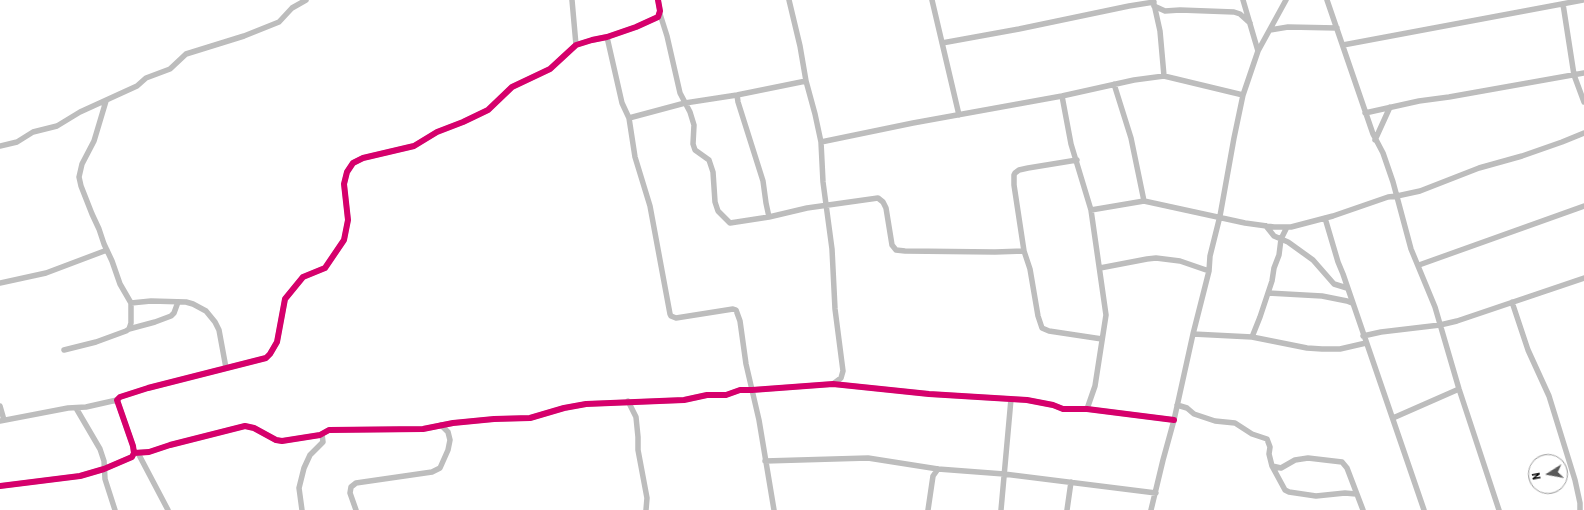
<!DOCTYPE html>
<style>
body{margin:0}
#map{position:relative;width:1584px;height:510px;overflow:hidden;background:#fff;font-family:"Roboto Condensed",sans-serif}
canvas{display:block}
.north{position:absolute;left:1528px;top:454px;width:40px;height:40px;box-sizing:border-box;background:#fff;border:1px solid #999;border-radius:50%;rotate:259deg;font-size:11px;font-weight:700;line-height:16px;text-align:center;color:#000}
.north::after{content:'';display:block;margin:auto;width:14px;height:18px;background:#595959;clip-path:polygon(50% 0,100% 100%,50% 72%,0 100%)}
</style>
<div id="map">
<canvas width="1584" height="510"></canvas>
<div class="north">N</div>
</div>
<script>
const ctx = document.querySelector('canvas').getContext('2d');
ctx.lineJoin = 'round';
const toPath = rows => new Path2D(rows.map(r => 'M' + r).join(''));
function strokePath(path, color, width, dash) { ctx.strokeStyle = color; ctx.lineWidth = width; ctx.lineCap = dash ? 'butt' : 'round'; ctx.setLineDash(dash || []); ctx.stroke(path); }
const street = toPath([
 [572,0,576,45],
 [789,0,800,46,806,81,815,114,821,142,823,182,832,249,835,309,843,371,841,378,833,384],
 [932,0,959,115],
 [1243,0,1258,51],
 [1327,0,1373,134,1383,153,1393,182,1411,249,1435,307,1459,389,1499,510],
 [1154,4,1160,31,1164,76],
 [1563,4,1574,75,1584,102],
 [1154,6,1165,11,1180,10,1234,12,1240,14,1250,23],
 [660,14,667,36,680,93,690,112,694,125,693,144,695,150,709,160,713,172,715,202,718,211,730,223,769,217,807,208,878,198,883,202,886,208,892,245,896,250,905,251,995,252,1024,251,1030,269,1038,316,1042,328,1049,331,1102,339],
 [1270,30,1288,27,1337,28],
 [607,37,622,103,629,118,635,157,650,206,670,314,671,316,676,318,733,309,736,310,740,321,746,364,759,420,774,510],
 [942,43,1019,29,1129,6,1154,2],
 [1343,45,1583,0],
 [1114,84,1131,138,1144,201],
 [737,95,738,102,763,181,766,203,769,217],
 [1062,96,1071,144,1091,210,1106,315,1095,386,1087,409],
 [1365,113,1419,101,1449,97,1584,73],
 [629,118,685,103,737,95,806,81],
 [1375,140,1390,107],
 [821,142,913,123,1062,96,1134,80,1164,76,1243,95],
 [0,146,17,142,33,132,57,126,80,112,137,86,146,78,170,69,186,54,244,36,279,22,292,8,306,0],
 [1091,210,1144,201,1245,223,1274,227,1291,227,1333,216,1388,197,1397,196,1420,191,1479,168,1522,156,1562,142,1584,133],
 [1325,218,1338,262,1343,274,1424,510],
 [1266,226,1274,236,1288,242,1313,260,1334,284,1347,288],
 [1024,251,1014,185,1014,175,1015,173,1019,170,1028,168,1077,160],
 [1419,265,1584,206],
 [1100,268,1147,259,1156,258,1180,261,1209,271],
 [0,283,46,273,107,250],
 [1268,293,1322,296,1347,301,1352,303],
 [1512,302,1528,350,1549,396,1575,480,1580,503,1580,510],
 [131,303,151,301,186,302,193,304,206,311,215,322,219,330,226,368],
 [129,329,155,322,171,316,174,313,178,302],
 [1193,334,1252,337,1307,348,1322,349,1340,349,1366,343],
 [1363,336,1381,332,1440,325,1457,321,1584,278],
 [1252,337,1260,317,1272,281,1274,268,1279,255,1281,239,1287,227],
 [64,350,96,342,126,331,129,329,131,323,131,303,120,284,112,261,104,244,99,229,92,214,81,186,79,177,82,164,94,141,106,101],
 [628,401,636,417,638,437,638,450,647,498,646,510],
 [1177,405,1187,408,1194,414,1215,421,1235,423,1252,434,1267,439,1270,447,1269,454,1272,466,1285,490,1289,492,1316,496,1345,493,1356,494],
 [0,406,4,420],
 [76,408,100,449,104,461,105,479,115,510],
 [1393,418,1459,389],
 [0,421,68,408,86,407,117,400],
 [134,453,149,452,170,445,245,426,254,428,276,440,282,441,320,435,329,430,423,429,453,423,494,419,530,418,564,408,586,404,684,400,707,395,726,395,740,390,752,390,833,384,929,394,1027,400,1053,405,1063,409,1087,409,1174,420],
 [138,453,168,510],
 [765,461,868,458,938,469,1004,474,1156,493],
 [1272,466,1281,468,1295,460,1308,458,1342,462,1347,468,1363,510],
 [0,486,80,476,104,469,132,457,134,453,133,446,117,400,120,397,148,388,266,358,270,354,277,342,285,299,303,277,325,268,344,240,348,220,344,184,347,172,353,163,363,158,414,146,437,132,463,122,488,110,512,87,550,69,576,45,592,40,607,37,636,27,658,17,660,11,658,0],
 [302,510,299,488,304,468,310,455,323,442,322,434],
 [356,510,350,493,351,487,356,483,432,472,440,468,448,450,450,440,448,432,441,425],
 [928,510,933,476,938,469],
 [1001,510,1011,399],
 [1067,510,1071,482],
 [1151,510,1163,460,1174,420,1193,334,1209,271,1210,256,1220,216,1234,138,1243,95,1258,51,1286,0]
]);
const cycleway = toPath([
 [134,453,149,452,170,445,245,426,254,428,276,440,282,441,320,435,329,430,423,429,453,423,494,419,530,418,564,408,586,404,684,400,707,395,726,395,740,390,752,390,833,384,929,394,1027,400,1053,405,1063,409,1087,409,1174,420],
 [0,486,80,476,104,469,132,457,134,453,133,446,117,400,120,397,148,388,266,358,270,354,277,342,285,299,303,277,325,268,344,240,348,220,344,184,347,172,353,163,363,158,414,146,437,132,463,122,488,110,512,87,550,69,576,45,592,40,607,37,636,27,658,17,660,11,658,0]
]);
strokePath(street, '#bdbdbd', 5.5);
strokePath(cycleway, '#d6006c', 6);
</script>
